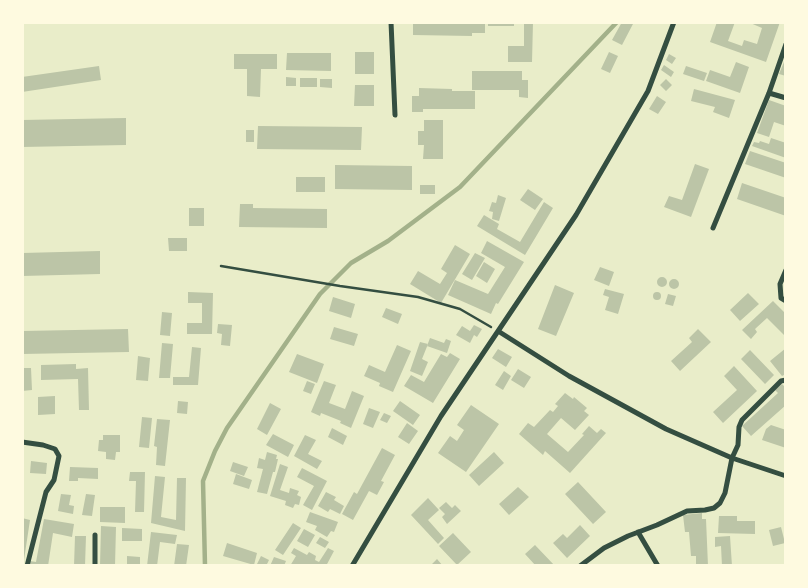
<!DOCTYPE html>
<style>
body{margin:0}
#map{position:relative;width:808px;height:588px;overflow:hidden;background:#e9edc9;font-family:"Noto Serif",serif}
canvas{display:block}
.frame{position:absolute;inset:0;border:24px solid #fefae0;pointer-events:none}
</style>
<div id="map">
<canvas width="808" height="588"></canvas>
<div class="frame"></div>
</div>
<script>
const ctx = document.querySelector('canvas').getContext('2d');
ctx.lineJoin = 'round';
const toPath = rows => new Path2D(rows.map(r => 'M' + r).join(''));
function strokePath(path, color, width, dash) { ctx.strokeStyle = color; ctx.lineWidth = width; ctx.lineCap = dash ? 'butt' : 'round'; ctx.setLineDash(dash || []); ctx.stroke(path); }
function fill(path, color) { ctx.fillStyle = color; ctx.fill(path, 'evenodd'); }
const stream = toPath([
 [205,566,203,481,215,451,227,428,320,294,351,263,388,241,460,187,617,22]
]);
const building = toPath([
 [413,22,485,22,485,33,472,33,472,36,413,35],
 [488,22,514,22,514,26,488,26],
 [524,22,533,22,532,62,508,62,508,46,524,46],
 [622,22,634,22,622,45,612,40],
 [717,22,735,22,728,41,742,46,744,40,757,44,762,28,748,22,780,22,766,62,710,42],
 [355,52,374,52,374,74,355,74],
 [609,52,618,56,610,73,601,69],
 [287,53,331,53,331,71,286,70],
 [234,54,277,54,277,69,261,69,260,97,247,96,247,69,234,69],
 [669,54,676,58,672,64,666,60],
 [786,57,786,76,779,74],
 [736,62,749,67,740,93,706,81,710,70,730,77],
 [664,65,674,72,671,77,661,70],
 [99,66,101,80,22,92,22,77],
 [686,66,707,73,704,81,683,74],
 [472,71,522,71,522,80,528,80,528,98,519,97,519,90,472,90],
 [286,77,296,78,296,86,286,86],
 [300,78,317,78,317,87,300,87],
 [320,79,332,79,332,88,320,87],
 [666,79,672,85,666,91,660,85],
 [355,85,374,85,374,106,354,106],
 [419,88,452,89,452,91,475,91,475,109,423,109,423,112,412,112,412,96,419,96],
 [694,89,735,100,729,118,713,112,715,107,691,101],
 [657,96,666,102,658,114,649,109],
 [769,100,786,106,786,126,774,122,769,137,757,133],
 [126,118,126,145,22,147,22,120],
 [424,120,443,120,443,159,423,159,424,145,418,145,418,131,424,131],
 [258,126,362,127,361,150,257,149],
 [246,130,254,130,254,142,246,142],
 [771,138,786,143,786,158,752,146,754,142,759,143,760,141,769,144],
 [750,151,786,163,786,178,745,164],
 [695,164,709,169,691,217,664,207,669,196,682,200],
 [335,165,412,166,412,190,335,189],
 [296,177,325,177,325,192,296,192],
 [742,183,786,198,786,216,737,199],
 [420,185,435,185,435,194,420,194],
 [528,189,543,199,535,210,520,200],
 [498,195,506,198,499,221,492,219,493,212,489,211,492,202,496,203],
 [544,202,553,208,525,255,477,226,484,215,499,224,497,229,520,242],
 [240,204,253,204,253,208,327,209,327,228,239,227],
 [189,208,204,208,204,226,189,226],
 [168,238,187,238,187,251,169,251],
 [487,241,524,262,498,304,496,303,491,314,448,295,455,280,488,294,505,267,481,253],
 [455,245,470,254,441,303,410,284,418,271,440,284,447,273,441,269],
 [100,251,100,274,22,276,22,253],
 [475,253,485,258,472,280,462,274],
 [484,262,495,269,487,283,476,276],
 [600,267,614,272,609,286,594,280],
 '657 282a5 5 0 1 1 10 0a5 5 0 1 1-10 0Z',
 '669 284a5 5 0 1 1 10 0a5 5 0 1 1-10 0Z',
 [555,285,574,293,556,336,538,329],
 [605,289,624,294,618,314,605,310,609,297,603,295],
 '653 296a4 4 0 1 1 8 0a4 4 0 1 1-8 0Z',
 [188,292,213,293,212,334,187,334,187,323,202,323,202,303,188,303],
 [748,293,759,304,740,321,730,310],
 [668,294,676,296,673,306,665,304],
 [333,297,355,304,351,318,329,311],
 [773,301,786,314,786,337,767,318,755,329,757,332,751,339,742,330],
 [386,308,402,314,398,324,382,317],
 [162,312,172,313,170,336,160,335],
 [218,324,232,325,230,346,221,345,222,334,217,333],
 [474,325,482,329,477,337,474,335,470,343,456,335,462,326,470,331],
 [334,327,358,334,354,346,330,339],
 [128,329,129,352,22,354,22,331],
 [698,329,711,342,680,371,671,361,692,342,689,338],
 [430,338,444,343,446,339,451,341,447,353,427,346],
 [420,342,428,344,422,359,428,362,422,376,410,371],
 [162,343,173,344,170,378,159,378],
 [397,345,411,351,393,392,379,386,380,383,364,376,369,365,385,372],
 [192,347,201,348,198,385,173,385,173,377,189,377],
 [786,348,786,374,782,376,770,361],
 [498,349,512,357,506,367,492,358],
 [750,350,774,375,765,384,741,359],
 [450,353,460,359,433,403,404,386,411,375,424,382,441,354,447,357],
 [297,354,324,364,317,383,289,372],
 [138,356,150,358,148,381,136,380],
 [76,364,76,369,88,368,89,410,79,410,78,379,41,380,41,365],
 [734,366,757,391,723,423,713,412,737,390,724,376],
 [22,368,31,368,32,390,22,391],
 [518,369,531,377,524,388,511,380],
 [504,371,511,376,503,390,495,385],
 [307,381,315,384,311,394,303,391],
 [324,381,336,385,329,403,345,409,352,391,364,396,351,428,340,423,341,421,321,413,320,416,311,412],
 [782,384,786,388,786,405,751,436,742,426,778,393,775,390],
 [565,393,573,399,574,397,587,408,584,411,589,415,575,430,561,418,547,434,568,452,584,435,582,434,589,426,597,433,601,429,606,433,570,473,545,451,543,455,519,434,528,423,534,427,550,410,553,412,558,406,555,404],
 [55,396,55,414,38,415,38,397],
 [178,401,188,402,187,414,177,413],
 [400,401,420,415,413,425,393,411],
 [270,403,281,409,267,435,257,429],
 [471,405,499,424,466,472,438,453,450,436,457,441,464,430,457,425],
 [369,408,380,412,373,428,363,424],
 [384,413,391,416,387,423,380,420],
 [142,417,152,418,149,448,139,447],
 [157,419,170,420,165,466,156,465,157,447,154,446],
 [407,423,418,431,409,444,398,437],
 [771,425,786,430,786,448,762,440,766,429],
 [332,428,347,436,343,445,328,437],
 [273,434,294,445,288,457,266,445],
 [103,435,120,435,120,452,116,452,115,460,106,459,106,452,98,451,99,440,103,440],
 [305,435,316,440,308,454,322,461,317,469,294,456],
 [382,448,395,455,381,481,384,482,377,495,369,491,353,520,342,514,354,492,357,494],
 [267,452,277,455,276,459,278,459,275,472,273,472,267,494,257,492,263,469,257,468,259,458,265,460],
 [494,452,504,463,479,486,469,475],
 [31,461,47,463,46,474,30,473],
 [233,462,248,467,244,476,230,471],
 [280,464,288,467,280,490,289,493,290,488,299,491,297,495,301,497,299,505,295,504,293,508,285,505,286,501,270,496],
 [70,467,98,468,98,479,78,478,78,481,69,481],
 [302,468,327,481,312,510,303,505,314,486,297,477],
 [130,472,145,472,144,512,135,512,136,481,129,481],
 [236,474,252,480,249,489,233,484],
 [155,476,165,477,161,517,176,520,177,478,186,478,185,531,151,523],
 [578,482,606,512,593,524,565,494],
 [518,487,529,497,509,515,499,504],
 [326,492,336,497,334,500,344,506,340,514,330,509,328,512,318,506],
 [61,494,71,495,69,505,74,506,73,514,58,511],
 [86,494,95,495,92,516,82,515],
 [428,498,439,510,428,520,444,538,438,544,411,515],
 [446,502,452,508,455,505,461,511,447,524,442,517,445,514,439,508],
 [100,507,125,507,125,523,100,522],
 [310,512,338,522,334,532,331,531,327,537,315,530,317,526,306,522],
 [702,513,702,519,706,519,708,566,696,566,696,556,691,556,689,532,685,532,683,515],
 [719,516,737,516,737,521,755,521,755,534,718,533],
 [22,518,30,520,24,560,22,560],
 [44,519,74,524,72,537,53,533,48,566,30,566,30,561,36,562],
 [293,523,301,528,283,555,275,550],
 [580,525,590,536,567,558,553,543,563,534,567,538],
 [101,526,116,527,115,566,100,566],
 [781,527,785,543,773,546,769,530],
 [122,528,142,529,142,541,122,541],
 [304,529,315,535,308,547,297,541],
 [151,532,177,535,175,544,160,542,157,566,147,566],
 [453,533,471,552,457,565,439,546],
 [75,536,86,536,85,566,74,566],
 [730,536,732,566,722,566,721,546,715,547,715,537],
 [320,537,329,542,325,548,316,543],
 [227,543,257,553,254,565,223,556],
 [177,544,189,545,186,566,174,566],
 [535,545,555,566,536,566,525,554],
 [294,548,307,555,309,552,316,556,315,560,319,562,328,548,334,551,326,566,290,566,296,556,291,553],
 [127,556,140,557,140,566,127,566],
 [261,556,269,560,266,566,256,566],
 [274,557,286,561,284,566,270,566],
 [437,559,443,566,430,566]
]);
const path = toPath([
 [221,266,340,286,418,297,460,309,491,327]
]);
const minor = toPath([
 [391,22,395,115],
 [769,93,786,98],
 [713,228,769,93,786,44],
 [786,270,780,284,781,298,786,301],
 [498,331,569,376,666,429,732,458,786,476],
 [22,442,43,445,55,449,59,456,54,480,46,492,27,566],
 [638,532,658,566],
 [95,535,95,566],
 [352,566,441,416,576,215,648,91,674,22],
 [580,566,604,548,628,536,657,525,687,511,705,510,714,508,720,503,725,493,732,458,738,445,739,427,742,420,781,381,786,380]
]);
strokePath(stream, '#a3b18a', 4.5);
fill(building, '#bcc5a7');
strokePath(path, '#344e41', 2.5);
strokePath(minor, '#344e41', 5);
</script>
